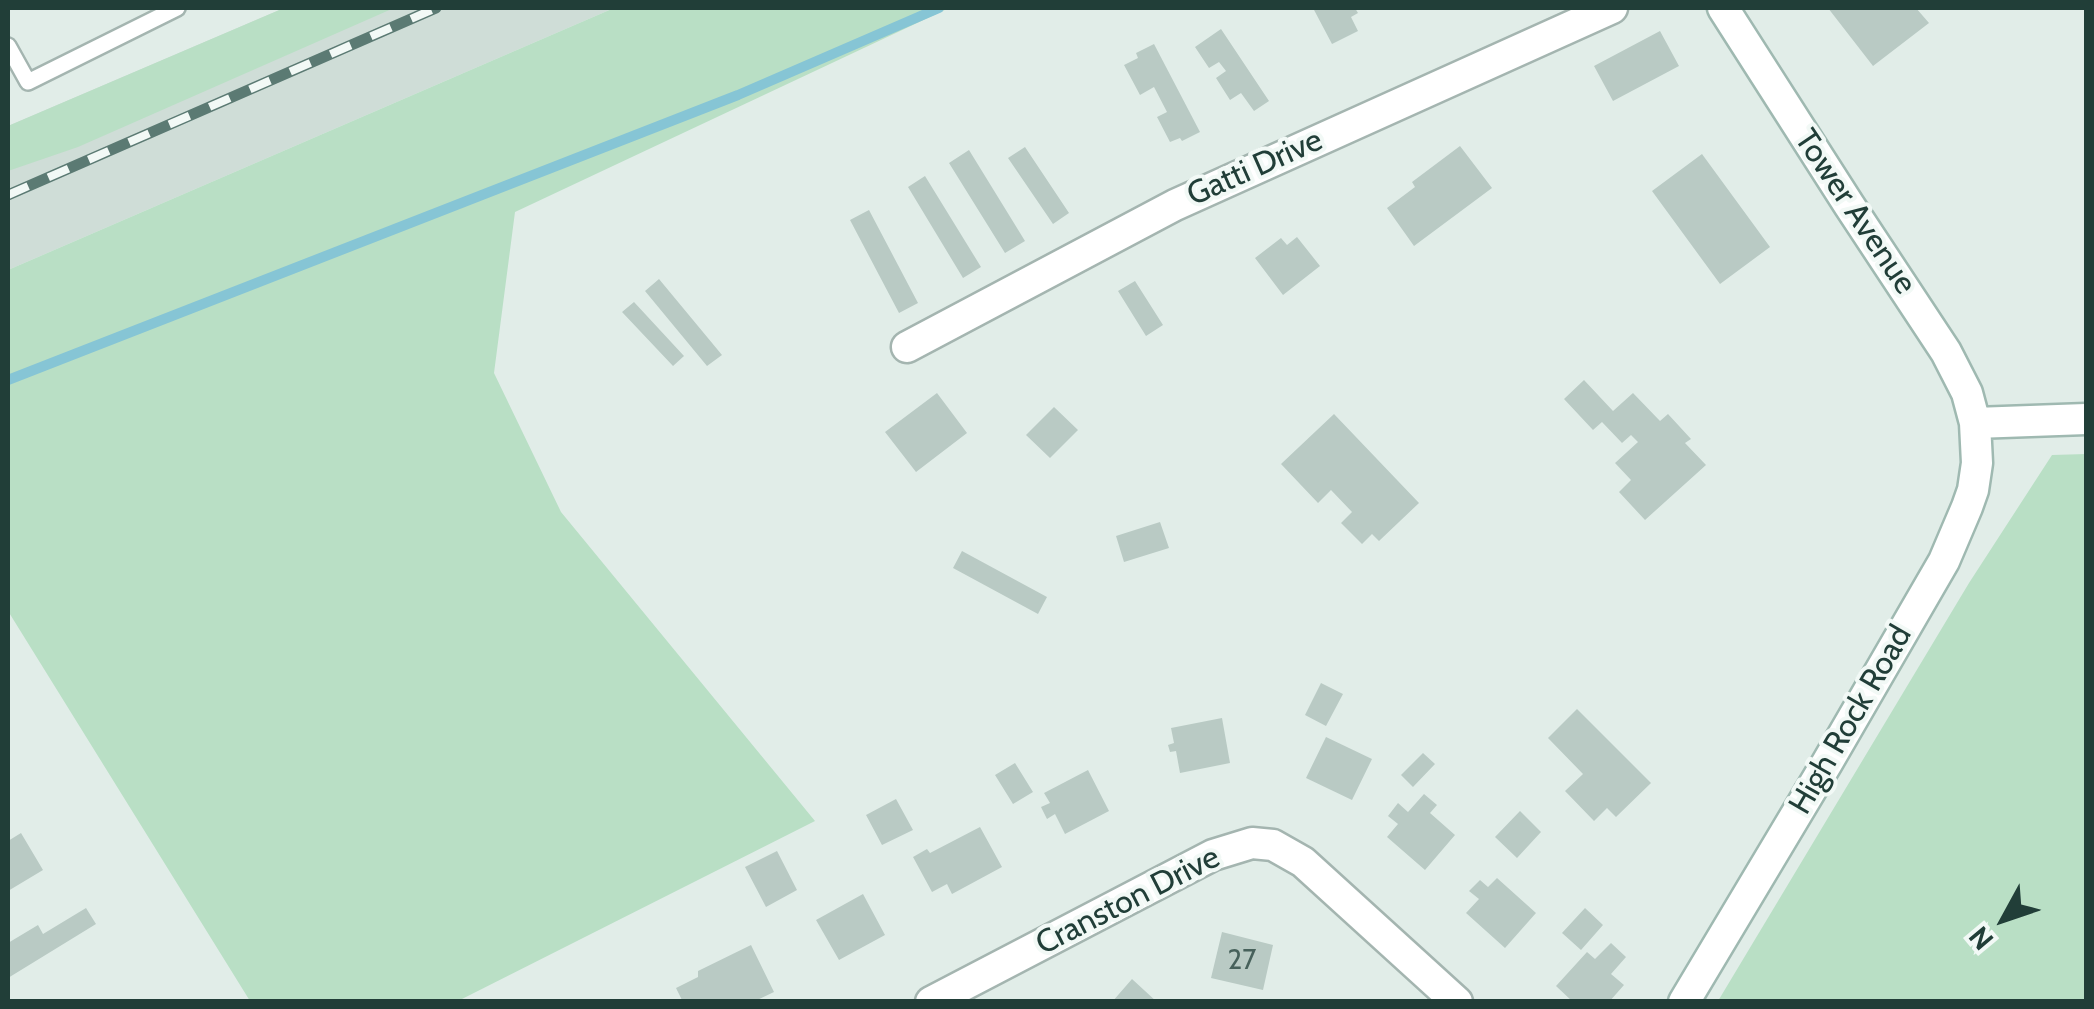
<!DOCTYPE html>
<style>
body{margin:0}
#map{position:relative;width:2094px;height:1009px;overflow:hidden;background:#e1ede8;font-family:Cabin,sans-serif}
canvas{display:block}
.frame{position:absolute;inset:0;border:10px solid #213e38;pointer-events:none}
.north{position:absolute;left:1954px;top:869px;width:100px;height:100px;-webkit-text-stroke:8px #f2f9f6;paint-order:stroke;rotate:230deg;font-size:28px;font-weight:700;line-height:40px;text-align:center;color:#213e38}
.north::after{content:'';display:block;margin:auto;width:35px;height:45px;background:#213e38;clip-path:polygon(50% 0,100% 100%,50% 72%,0 100%)}
</style>
<div id="map">
<canvas width="2094" height="1009"></canvas>
<div class="frame"></div>
<div class="north">N</div>
</div>
<script>
const ctx = document.querySelector('canvas').getContext('2d');
ctx.lineJoin = 'round';
function fill(path, color) { ctx.fillStyle = color; ctx.fill(path, 'evenodd'); }
const toPath = rows => new Path2D(rows.map(r => 'M' + r).join(''));
function strokePath(path, color, width, dash) { ctx.strokeStyle = color; ctx.lineWidth = width; ctx.lineCap = dash ? 'butt' : 'round'; ctx.setLineDash(dash || []); ctx.stroke(path); }
function label(font, color, halo, rows, align = 'center') {
  ctx.font = font + ' Cabin,sans-serif'; ctx.lineWidth = 8; ctx.setLineDash([]); ctx.textBaseline = 'middle'; ctx.strokeStyle = halo; ctx.fillStyle = color; for (const [text, x, y, turn = 0] of rows) {
    ctx.save(); ctx.translate(x, y); ctx.rotate((+turn || 0) * Math.PI / 180); ctx.textAlign = isNaN(turn) ? turn : align; if (halo) ctx.strokeText(text, 0, 0); ctx.fillText(text, 0, 0); ctx.restore();
  }
}
const built = toPath([
 [284,8,614,8,8,270,8,126]
]);
const green = toPath([
 [284,8,394,8,78,147,8,171,8,126],
 [614,8,949,8,515,212,494,373,561,512,815,821,458,1001,250,1001,8,611,8,270],
 [2086,454,2086,1001,1718,1001,1969,583,2052,455]
]);
const stream = toPath([
 [8,380,738,95,939,8]
]);
const building = toPath([
 [1313,8,1355,8,1358,13,1351,17,1358,31,1332,44],
 [1828,8,1916,8,1929,23,1873,66],
 [1221,29,1269,101,1254,111,1241,93,1230,100,1216,78,1226,71,1219,62,1209,68,1195,47],
 [1660,31,1679,66,1613,101,1594,66],
 [1154,44,1200,132,1182,141,1180,138,1170,142,1157,117,1167,112,1154,87,1140,95,1124,65,1138,58,1136,53],
 [1460,146,1492,188,1414,246,1387,208,1415,187,1412,182],
 [1025,147,1069,213,1053,224,1008,158],
 [969,150,1025,241,1005,253,949,163],
 [1702,154,1770,247,1720,284,1652,191],
 [925,176,981,267,963,278,908,187],
 [869,210,918,303,899,313,850,220],
 [1297,237,1320,266,1283,295,1255,258,1281,238,1287,245],
 [659,279,722,355,707,366,645,291],
 [1135,281,1163,325,1146,336,1118,291],
 [634,302,684,356,673,366,622,312],
 [1584,380,1613,411,1633,393,1660,421,1668,414,1691,439,1685,443,1706,465,1645,520,1619,492,1631,480,1615,463,1638,442,1631,435,1622,443,1602,422,1593,430,1564,399],
 [937,393,967,433,916,472,885,432],
 [1054,407,1078,430,1050,458,1026,435],
 [1334,414,1419,503,1379,541,1372,534,1362,544,1341,523,1352,512,1331,490,1318,503,1281,464],
 [1160,522,1169,548,1124,562,1116,536],
 [962,551,1047,597,1038,614,953,568],
 [1321,683,1343,694,1326,726,1305,715],
 [1577,709,1651,783,1616,817,1607,808,1594,821,1565,791,1583,774,1548,738],
 [1222,718,1230,763,1180,773,1176,751,1170,752,1168,745,1174,743,1171,728],
 [1326,737,1372,759,1352,800,1306,778],
 [1423,753,1435,764,1413,787,1401,775],
 [1015,763,1033,792,1013,804,995,775],
 [1088,770,1109,811,1065,834,1055,814,1047,819,1041,807,1050,803,1044,793],
 [1424,794,1437,805,1430,813,1455,835,1425,870,1387,837,1398,824,1388,816,1398,803,1408,812],
 [896,799,913,830,882,845,866,815],
 [1520,811,1541,832,1517,858,1495,837],
 [980,827,1002,867,952,894,947,884,932,892,913,857,927,849,930,853],
 [21,833,43,870,8,891,8,841],
 [777,851,797,890,766,907,745,867],
 [1497,878,1536,913,1505,948,1466,913,1479,899,1469,891,1480,880,1488,887],
 [863,894,885,935,839,960,816,920],
 [86,908,96,924,8,978,8,956,10,954,8,943,38,925,43,934],
 [1585,908,1603,925,1581,950,1562,933],
 [1222,932,1273,945,1263,990,1211,978],
 [1611,943,1626,957,1611,974,1624,985,1609,1002,1573,1002,1556,986,1587,952,1595,959],
 [751,945,774,992,753,1002,683,1002,676,988,698,977,698,971],
 [1132,979,1157,1002,1112,1002]
]);
const service = toPath([
 [8,46,28,82,177,8]
]);
const minor = toPath([
 [907,347,1175,205,1612,8],
 [931,1002,1213,855,1252,843,1273,845,1303,862,1457,1002]
]);
const secondary = toPath([
 [1975,423,2086,419],
 [1684,1002,1827,763,1944,561,1967,507,1973,490,1977,463,1975,423,1967,393,1946,352,1849,205,1723,8]
]);
const rail = toPath([
 [8,195,436,8]
]);
const numberNames = [
 ["27",1242,961]
];
const streetNames = [
 ["Gatti Drive",1255,168,-24],
 ["Tower Avenue",1855,212,56],
 ["High Rock Road",1851,720,-60],
 ["Cranston Drive",1128,901,-27]
];
fill(built, '#cfddd7');
fill(green, '#b9dfc5');
strokePath(stream, '#86c5d5', 10);
fill(building, '#b9cac4');
strokePath(service, '#a4b5b0', 20);
strokePath(minor, '#a4b5b0', 35);
strokePath(secondary, '#9fb9b1', 35);
strokePath(service, '#fff', 15);
strokePath(minor, '#fff', 30);
strokePath(secondary, '#fff', 30);
strokePath(rail, '#5b7a73', 11);
strokePath(rail, '#f2f9f6', 8, [22]);
label('28px', '#47615b', null, numberNames);
label('32px', '#213e38', '#f2f9f6', streetNames);
</script>
